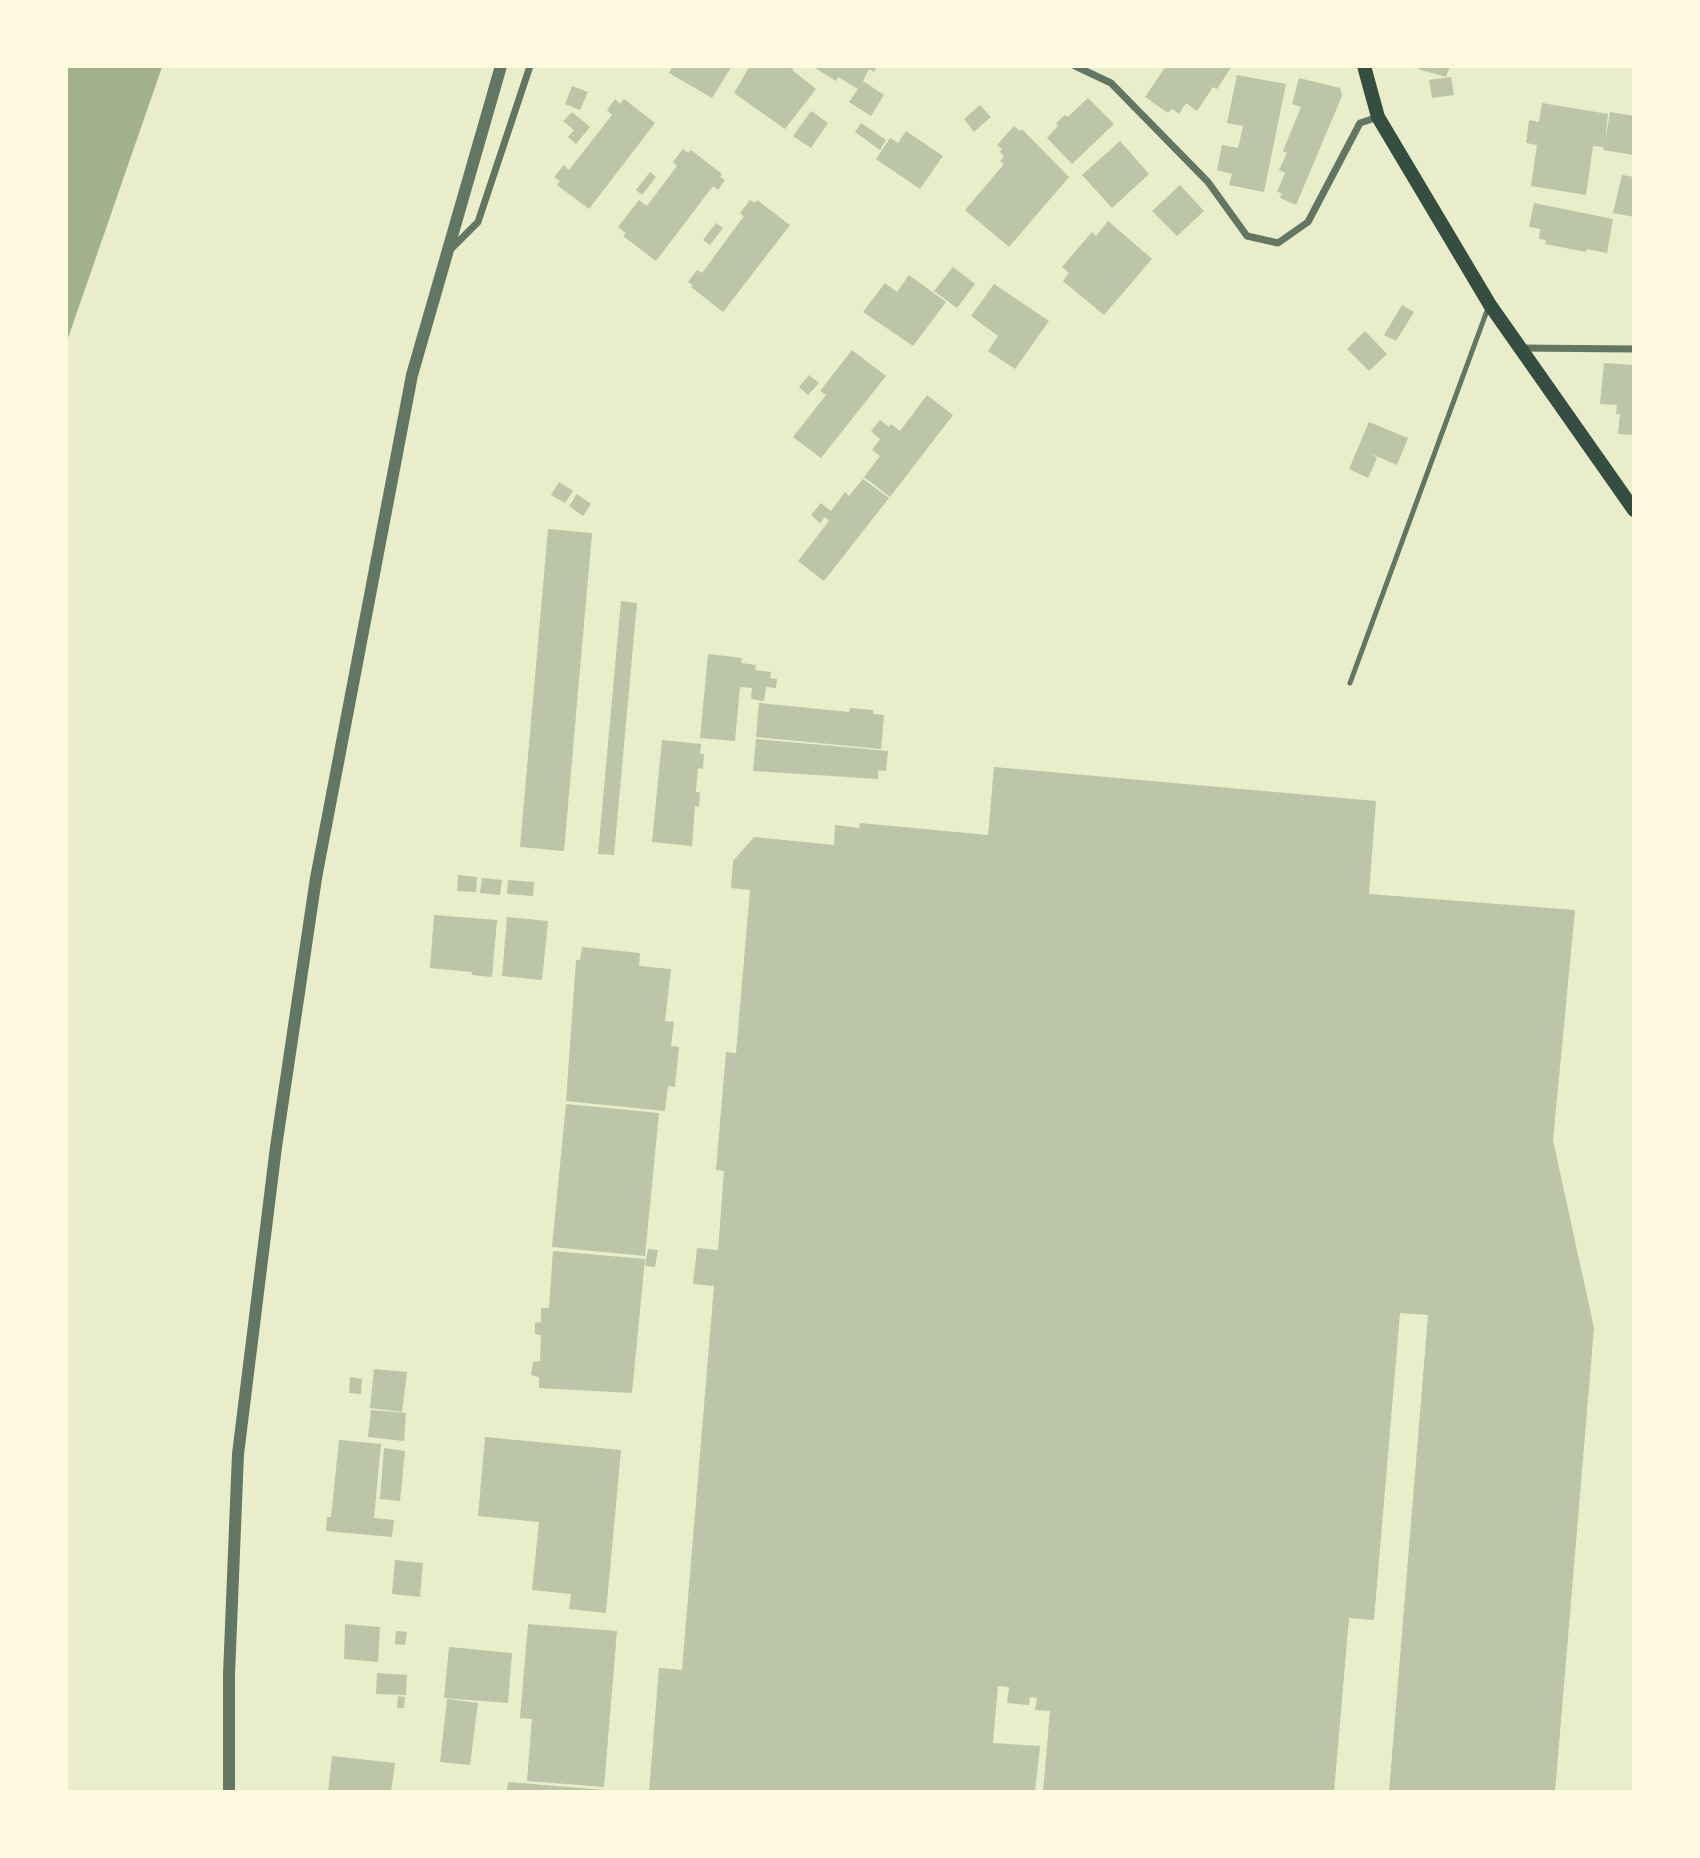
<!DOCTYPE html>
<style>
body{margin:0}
#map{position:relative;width:1700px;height:1858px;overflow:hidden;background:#e9edc9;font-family:"Alegreya Sans",sans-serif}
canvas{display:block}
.frame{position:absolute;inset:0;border:68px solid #fefae0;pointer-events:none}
</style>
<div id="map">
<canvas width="1700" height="1858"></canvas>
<div class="frame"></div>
</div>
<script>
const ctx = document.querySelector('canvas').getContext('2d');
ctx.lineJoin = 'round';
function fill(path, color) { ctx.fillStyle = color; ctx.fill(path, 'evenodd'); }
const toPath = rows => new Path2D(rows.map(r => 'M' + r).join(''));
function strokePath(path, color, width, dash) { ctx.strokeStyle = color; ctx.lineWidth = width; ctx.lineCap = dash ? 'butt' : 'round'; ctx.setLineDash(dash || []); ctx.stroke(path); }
const water = toPath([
 [67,66,162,67,67,341,66,67]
]);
const building = toPath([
 [673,66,732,66,712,98,669,73],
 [750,66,794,66,792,70,816,89,785,129,734,93],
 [812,66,877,66,874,72,869,69,863,81,884,95,871,116,849,102,858,89,838,77,836,81],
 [1166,66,1232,66,1217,89,1213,87,1197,111,1186,103,1179,114,1172,109,1168,113,1145,97],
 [1419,66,1450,66,1446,77,1418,69],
 [1237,75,1286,84,1264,192,1229,185,1232,174,1217,170,1222,145,1238,148,1243,126,1227,123],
 [1451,77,1454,95,1432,98,1429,80],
 [1299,78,1340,88,1342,96,1296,205,1280,198,1282,193,1277,192,1285,173,1279,170,1287,153,1283,151,1301,107,1292,104],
 [572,86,588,92,580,110,565,104],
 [1088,98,1114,124,1072,164,1047,138,1058,126,1056,123,1065,115,1068,117],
 [615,99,620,104,624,99,655,123,589,209,557,185,560,181,554,177,564,165,569,170,612,115,607,110],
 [1542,103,1608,114,1605,143,1610,112,1634,116,1634,155,1603,150,1604,147,1593,146,1586,195,1531,186,1537,145,1526,143,1529,120,1539,122],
 [980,105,991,117,974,132,964,119],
 [811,111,828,123,811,148,793,136],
 [572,112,590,127,576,144,568,137,574,130,563,121],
 [861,123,886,140,880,150,855,132],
 [1014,126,1020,131,1022,129,1069,177,1009,247,965,210,1004,164,1000,161,1004,156,1000,152,1002,149,997,145],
 [906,131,943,156,920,189,876,159,890,138,898,143],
 [1120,141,1149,174,1112,208,1082,175],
 [683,149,688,153,691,150,722,174,720,177,725,180,718,190,713,186,656,261,623,236,626,233,618,227,639,200,647,206,677,166,673,162],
 [650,172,656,177,642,195,636,190],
 [1622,175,1634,177,1634,217,1613,213],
 [1180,185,1204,211,1177,236,1152,211],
 [750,200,755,203,757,200,790,225,723,312,691,287,693,285,688,282,697,270,702,273,744,216,740,213],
 [1534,203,1613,219,1607,253,1587,249,1586,252,1545,244,1546,240,1539,239,1540,229,1529,227],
 [1108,221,1152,259,1104,315,1063,281,1069,273,1062,267,1092,232,1096,236],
 [716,223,723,228,710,245,703,240],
 [953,267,975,284,957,308,934,291],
 [909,275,946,302,913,346,863,312,885,283,897,292],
 [994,284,1049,321,1015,369,988,351,998,336,971,316],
 [1402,305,1414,312,1396,341,1384,335],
 [1365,331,1387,354,1369,371,1347,349],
 [852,350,886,376,821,458,793,437,826,395,820,391],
 [1604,363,1634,365,1634,435,1618,434,1620,414,1616,414,1617,405,1600,404],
 [809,375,819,383,808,395,799,387],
 [927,395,953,415,890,497,864,477,880,456,872,450,880,439,871,431,880,420,889,427,891,424,900,431],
 [1369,422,1408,438,1397,465,1371,454,1377,458,1368,478,1349,469],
 [863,479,889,498,824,581,798,561,829,521,825,517,820,523,811,515,821,503,831,511,845,492,849,496],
 [559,482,573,491,565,503,551,495],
 [577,494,591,504,583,516,569,506],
 [548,529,592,533,564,851,520,847],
 [621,601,637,603,614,855,598,854],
 [708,654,742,658,741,663,756,665,755,670,771,672,770,678,777,679,776,688,766,687,764,701,751,699,752,688,740,687,735,741,700,738],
 [759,703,849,712,850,708,873,710,873,714,884,715,881,749,756,737],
 [756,739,888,751,886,771,878,770,878,779,753,771],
 [662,740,701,744,700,754,704,754,703,769,698,768,696,792,700,792,699,807,695,806,692,846,652,842],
 [994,767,1376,801,1369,894,1575,910,1553,1140,1594,1328,1555,1792,1389,1792,1428,1315,1400,1313,1374,1620,1349,1618,1334,1792,1043,1792,1050,1711,1035,1710,1037,1698,1030,1697,1029,1705,1007,1703,1009,1687,998,1686,993,1743,1040,1746,1035,1792,649,1792,659,1668,682,1670,714,1286,693,1284,697,1248,718,1250,724,1171,716,1170,726,1052,736,1053,750,890,731,888,733,861,754,837,834,845,835,825,859,828,860,823,988,835],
 [458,875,477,877,476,892,457,891],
 [482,878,502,880,500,895,480,893],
 [508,880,534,882,533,896,507,894],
 [434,915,497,920,492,977,472,975,472,972,430,968],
 [507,917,548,921,542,980,502,976],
 [582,947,640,953,639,966,671,969,665,1021,674,1022,671,1046,679,1047,675,1087,668,1086,665,1111,566,1101,576,960,580,960],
 [566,1104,659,1113,645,1256,552,1247],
 [648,1249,658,1250,655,1267,645,1266],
 [553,1251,645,1259,632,1393,539,1388,539,1377,531,1375,533,1362,540,1361,541,1335,535,1334,535,1323,541,1322,541,1308,549,1308],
 [374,1369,407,1372,402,1412,370,1408],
 [350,1377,362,1379,361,1394,349,1393],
 [371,1410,406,1413,404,1441,368,1437],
 [485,1437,621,1450,606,1613,569,1609,571,1594,532,1590,539,1522,478,1516],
 [339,1440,381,1444,374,1518,394,1520,392,1537,326,1531,327,1517,331,1517],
 [384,1448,405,1451,400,1501,380,1499],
 [395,1560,423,1563,420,1597,392,1594],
 [345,1624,380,1627,378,1662,344,1659],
 [528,1624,617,1631,604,1787,527,1781,532,1719,520,1718],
 [396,1631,407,1632,405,1645,395,1644],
 [449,1647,512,1653,508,1703,444,1698],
 [377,1673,407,1675,406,1695,376,1694],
 [398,1696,405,1697,404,1708,397,1708],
 [447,1699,478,1703,470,1765,440,1762],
 [332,1756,395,1763,391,1792,328,1792],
 [508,1782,605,1790,604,1792,507,1792]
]);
const service = toPath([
 [1350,683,1488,308]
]);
const minor = toPath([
 [1075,66,1111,83,1208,182,1247,236,1278,243,1308,222,1360,123,1378,117],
 [451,249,478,222,530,66],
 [1520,348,1634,349]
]);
const tertiary = toPath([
 [229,1792,229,1675,238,1454,276,1147,316,878,412,375,501,66]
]);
const secondary = toPath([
 [1364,66,1378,117,1490,305,1634,510]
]);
fill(water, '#a3b18a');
fill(building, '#bcc5a7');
strokePath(service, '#617663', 5);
strokePath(minor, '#617663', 7);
strokePath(tertiary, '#617663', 12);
strokePath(secondary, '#344e41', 14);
</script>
